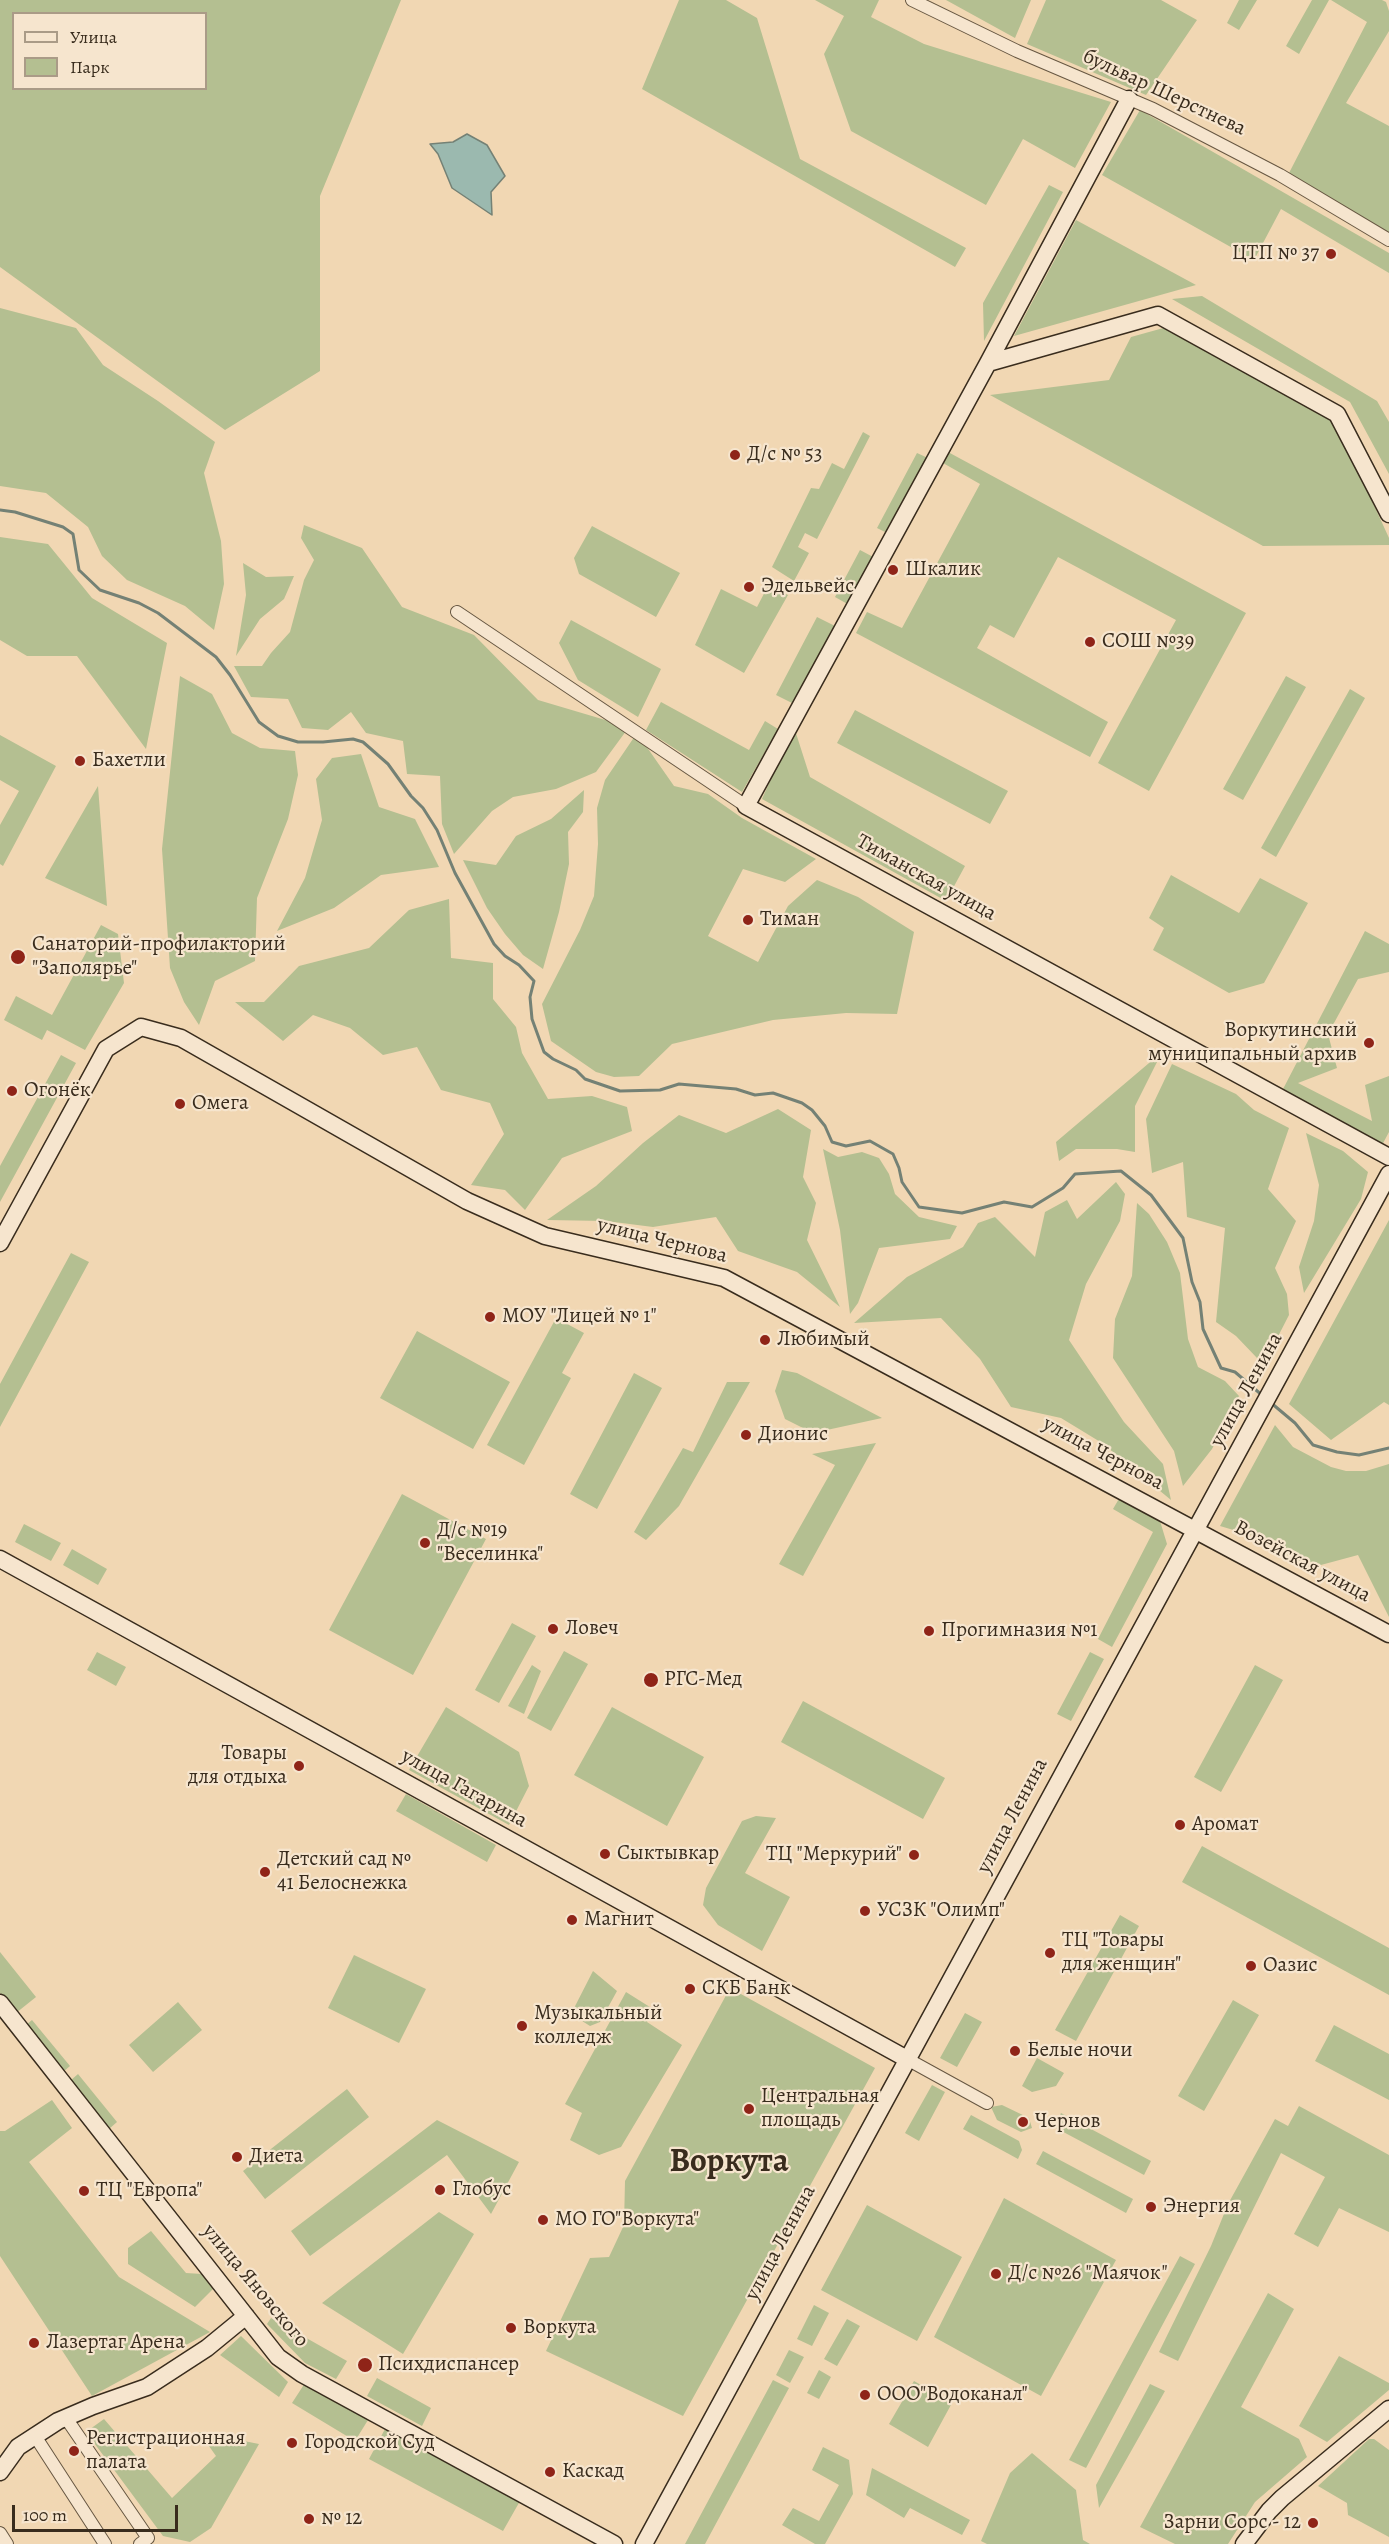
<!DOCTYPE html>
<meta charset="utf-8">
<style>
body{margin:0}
#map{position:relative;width:1389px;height:2544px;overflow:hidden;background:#f1d7b3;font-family:Alegreya,serif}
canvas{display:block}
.legend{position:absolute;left:12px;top:12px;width:195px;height:78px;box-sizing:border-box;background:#f6e5ce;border:2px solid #aa9b87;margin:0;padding:8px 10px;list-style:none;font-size:18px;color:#392c1d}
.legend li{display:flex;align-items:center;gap:12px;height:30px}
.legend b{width:30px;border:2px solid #aa9b87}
.scale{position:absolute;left:12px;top:2505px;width:166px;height:27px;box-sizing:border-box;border:3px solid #392c1d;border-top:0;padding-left:8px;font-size:18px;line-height:21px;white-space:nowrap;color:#392c1d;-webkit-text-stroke:4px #f6e5ce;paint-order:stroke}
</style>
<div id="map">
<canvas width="1389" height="2544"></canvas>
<ul class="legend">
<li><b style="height:8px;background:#f6e5ce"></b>Улица</li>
<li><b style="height:16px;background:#b4bf91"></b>Парк</li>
</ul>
<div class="scale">100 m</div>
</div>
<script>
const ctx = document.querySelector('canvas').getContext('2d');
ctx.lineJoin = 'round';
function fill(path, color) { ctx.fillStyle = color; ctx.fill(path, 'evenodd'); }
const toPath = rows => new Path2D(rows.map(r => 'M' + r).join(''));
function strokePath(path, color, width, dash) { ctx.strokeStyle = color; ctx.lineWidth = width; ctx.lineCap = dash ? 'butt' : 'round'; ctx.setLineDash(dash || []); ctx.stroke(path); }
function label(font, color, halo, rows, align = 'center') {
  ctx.font = font + ' Alegreya,serif'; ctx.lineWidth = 4.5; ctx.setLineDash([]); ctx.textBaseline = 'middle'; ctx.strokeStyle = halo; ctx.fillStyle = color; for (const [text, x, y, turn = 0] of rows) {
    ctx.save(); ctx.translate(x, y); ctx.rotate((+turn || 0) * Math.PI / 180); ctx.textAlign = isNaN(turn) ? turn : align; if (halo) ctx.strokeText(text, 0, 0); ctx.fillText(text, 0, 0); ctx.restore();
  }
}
const green = toPath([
 [0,0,401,0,320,196,320,371,225,430,0,267],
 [14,14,206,14,206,88,14,88],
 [679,0,726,0,757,18,800,159,966,248,955,267,642,89],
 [815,0,879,0,871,17,924,44,1111,102,1075,168,1023,139,986,205,851,131,824,54,844,16],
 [946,0,1031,0,1015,38],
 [1046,0,1161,0,1197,20,1146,95,1027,44],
 [1239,0,1257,0,1239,30,1227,23],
 [1312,0,1329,0,1299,54,1286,46],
 [1331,0,1382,0,1386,2,1389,11,1389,31,1346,103,1389,126,1389,233,1289,173,1367,22],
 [1140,110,1389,253,1389,273,1281,209,1254,260,1102,175],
 [1049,185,1063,192,984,341,983,303],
 [1076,220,1196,285,1014,336],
 [1202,296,1377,401,1389,422,1389,474,1350,402,1172,299],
 [0,308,76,328,103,365,158,401,215,442,204,473,221,541,224,584,214,630,185,606,127,580,102,556,88,527,46,493,0,486],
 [1167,327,1334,418,1389,538,1389,545,1263,546,990,395,1109,380,1131,337],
 [863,432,870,436,817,539,805,533,798,547,809,553,794,581,772,567,811,488,819,489,832,463,844,469],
 [948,452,1246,613,1149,791,1098,763,1176,620,1058,557,1014,638,990,625,977,648,1108,722,1090,757,856,633,867,612,902,628,980,484,943,463],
 [917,453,928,458,889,534,877,528],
 [304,525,362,548,402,607,474,635,538,700,629,727,596,772,556,789,513,797,492,811,454,854,442,824,440,776,407,774,403,741,366,733,351,712,328,730,302,728,288,699,251,697,234,666,262,666,271,653,290,632,304,580,314,560,301,538],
 [592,526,680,573,656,617,579,574,574,558],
 [0,537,48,544,92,598,167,643,146,749,77,656,27,656,0,640],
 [860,550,877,559,851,606,835,597],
 [243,563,266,577,294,576,284,599,260,619,236,656,246,595],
 [768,586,788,595,744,673,695,645,721,589,757,607],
 [817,617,837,627,796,705,776,695],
 [571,620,661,669,638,717,578,680,559,643],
 [180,676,212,694,232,733,260,748,295,751,298,775,288,819,257,898,255,961,215,981,199,1025,184,1002,170,968,162,849],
 [1286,676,1306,687,1243,800,1223,789],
 [1350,689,1365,698,1276,857,1261,848],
 [661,702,749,750,765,721,778,729,742,792,646,730],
 [855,710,1008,791,990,824,837,743],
 [794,727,810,777,965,866,946,901,762,799],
 [637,733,674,786,708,794,742,818,816,859,785,882,743,869,708,936,758,962,788,906,817,880,858,897,914,932,897,1014,846,1013,773,1020,672,1044,639,1076,614,1077,596,1072,551,1041,542,1004,580,930,594,896,598,844,597,808,605,780],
 [0,735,56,766,3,866,0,864,0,825,19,791,0,780],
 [361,754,379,807,415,819,439,867,381,875,334,908,277,931,305,878,322,820,316,779,332,758],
 [98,786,107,906,45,878],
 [584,790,583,812,568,832,569,864,559,912,543,969,523,955,505,934,487,908,463,860,496,865,516,836,551,819],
 [1171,875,1239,913,1260,878,1308,903,1264,983,1229,993,1153,950,1164,928,1149,918],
 [449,899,451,958,493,963,493,999,516,1027,522,1053,548,1099,592,1096,627,1107,632,1131,562,1158,525,1210,505,1190,471,1185,504,1134,490,1103,441,1090,417,1047,383,1055,350,1028,313,1015,283,1041,235,1002,264,1002,299,966,369,948,409,910],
 [101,925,118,934,124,983,85,1050,47,1030,42,1040,4,1020,16,996,52,1015],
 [1365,931,1389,944,1389,972,1358,979,1328,1034,1337,1068,1298,1083,1372,1121,1365,1085,1389,1076,1389,1132,1381,1147,1282,1091],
 [1162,1052,1135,1106,1135,1152,1117,1149,1076,1149,1059,1161,1056,1142],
 [61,1055,76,1063,0,1202,0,1166],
 [1172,1064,1236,1094,1254,1110,1289,1128,1268,1189,1296,1221,1275,1268,1287,1294,1289,1315,1269,1354,1257,1358,1236,1336,1216,1322,1225,1228,1187,1217,1183,1162,1152,1173,1146,1119],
 [778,1109,811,1130,803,1177,816,1203,807,1240,840,1307,797,1272,738,1251,716,1217,653,1227,606,1221,547,1220,596,1186,643,1143,679,1115,726,1133],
 [1306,1133,1343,1151,1368,1172,1361,1199,1304,1293,1299,1267,1314,1221,1319,1185],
 [823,1149,838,1157,862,1152,879,1158,889,1174,895,1194,919,1217,957,1226,950,1239,879,1248,858,1303,850,1314,840,1230],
 [1116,1182,1125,1194,1120,1221,1086,1284,1069,1340,1124,1422,1163,1464,1171,1500,1102,1443,1061,1418,1011,1407,980,1359,941,1318,854,1323,907,1277,963,1247,978,1223,995,1217,1035,1257,1045,1212,1067,1200,1077,1219],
 [1137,1203,1149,1214,1167,1242,1180,1273,1188,1339,1198,1367,1225,1381,1239,1396,1212,1449,1183,1486,1174,1451,1113,1358,1115,1319,1132,1276],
 [1389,1220,1389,1405,1384,1402,1331,1440,1289,1404],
 [71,1253,89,1262,0,1427,0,1384],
 [556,1318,584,1333,562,1373,571,1378,524,1465,487,1445],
 [417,1331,510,1382,473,1449,380,1398],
 [782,1370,797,1373,882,1418,813,1433,785,1419,775,1391],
 [634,1373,662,1388,597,1509,570,1494],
 [727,1382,750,1382,679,1506,646,1540,634,1532,683,1448,693,1452],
 [1275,1425,1293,1447,1331,1467,1346,1471,1366,1471,1389,1464,1389,1617,1358,1555,1306,1569,1267,1540,1220,1526],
 [876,1443,803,1576,779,1564,835,1465,812,1454],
 [402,1494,486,1539,413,1675,329,1630],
 [1120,1497,1160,1521,1167,1544,1112,1647,1098,1639,1153,1532,1113,1509],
 [24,1524,61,1543,51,1561,15,1542],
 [72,1549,107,1569,98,1585,63,1565],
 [512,1623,536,1636,499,1703,475,1690],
 [564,1651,588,1664,551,1731,527,1718],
 [97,1652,126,1667,116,1686,87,1670],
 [1090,1652,1104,1659,1071,1721,1057,1714],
 [532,1665,541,1671,524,1714,508,1706],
 [1255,1665,1283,1680,1221,1792,1194,1777],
 [803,1701,945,1778,923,1819,781,1742],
 [446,1707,519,1752,529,1786,509,1825,409,1770],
 [612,1707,704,1757,667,1826,574,1775],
 [406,1794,496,1845,487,1862,396,1811],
 [756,1816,776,1818,745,1873,790,1897,762,1951,718,1925,703,1905,706,1888,742,1821],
 [1202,1846,1389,1948,1389,1995,1182,1882],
 [1120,1915,1139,1926,1076,2041,1055,2030],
 [0,1952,36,1997,16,2013,0,1993],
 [354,1955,426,1989,399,2043,328,2008],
 [593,1971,617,1991,600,2022,590,2026,571,2014],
 [730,1988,875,2068,683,2416,546,2351,590,2258,609,2257,624,2225,625,2181],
 [626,1992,653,2009,647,2022,682,2045,621,2147,599,2155,570,2140,582,2113,565,2104],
 [1233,2000,1259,2015,1204,2111,1178,2096],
 [178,2002,202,2030,153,2072,129,2045],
 [965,2013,982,2022,957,2067,940,2058],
 [32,2020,70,2066,63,2072,26,2025],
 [1334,2025,1389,2054,1389,2100,1315,2061],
 [1037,2058,1064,2073,1056,2086,1032,2092,1022,2086],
 [78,2074,117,2122,109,2129,70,2081],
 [932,2085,945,2092,919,2141,905,2133],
 [347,2089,369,2117,265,2199,243,2171],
 [52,2100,72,2128,29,2162,119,2277,210,2332,92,2396,0,2256,0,2131,5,2131],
 [1002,2105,1029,2118,1032,2128,1021,2132,997,2120,991,2107],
 [1299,2106,1389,2155,1389,2232,1339,2208,1318,2247,1294,2234,1325,2177,1281,2153,1178,2361,1159,2352,1211,2246,1228,2204,1275,2119,1288,2126],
 [1061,2113,1151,2161,1144,2175,1054,2127],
 [971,2115,1019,2141,1022,2150,1018,2159,963,2129],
 [437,2120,519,2162,491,2214,447,2155,310,2256,291,2231],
 [1043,2151,1133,2199,1126,2213,1036,2164],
 [1004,2198,1116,2260,1041,2396,934,2337],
 [867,2205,962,2257,917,2341,821,2290],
 [439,2212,474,2234,403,2354,322,2303],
 [151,2231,186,2273,202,2274,213,2289,195,2307,128,2264,128,2248],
 [1180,2256,1195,2264,1086,2468,1069,2460],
 [1268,2293,1294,2309,1241,2407,1299,2439,1307,2457,1255,2502,1228,2544,1175,2544,1140,2527],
 [814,2305,829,2313,812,2346,797,2339],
 [271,2318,347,2361,336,2379,305,2363,267,2324],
 [847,2319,860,2326,837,2366,824,2359],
 [241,2336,288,2382,279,2397,220,2355],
 [789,2350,804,2357,790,2383,776,2375],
 [1339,2356,1389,2383,1389,2390,1327,2442,1299,2426],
 [819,2370,831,2377,819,2399,807,2393],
 [377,2378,431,2408,422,2426,367,2396],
 [773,2380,789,2388,705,2544,685,2544],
 [914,2381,952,2403,928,2447,889,2424],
 [305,2383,368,2420,355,2441,292,2403],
 [1150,2384,1165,2391,1099,2508,1096,2485],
 [104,2419,172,2498,216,2456,199,2432,259,2444,211,2528,190,2542,163,2536,86,2432],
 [385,2429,520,2501,503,2531,369,2459],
 [1369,2439,1374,2439,1389,2450,1389,2537,1348,2515,1347,2503,1318,2486],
 [823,2447,849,2460,853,2494,825,2544,815,2544,782,2525,793,2508,819,2521,839,2485,812,2470],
 [1032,2453,1076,2490,1083,2540,1090,2544,987,2544,981,2541,1010,2473],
 [872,2468,970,2520,962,2535,910,2508,904,2518,866,2495]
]);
const water = toPath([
 [467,134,487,145,505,176,491,192,492,215,452,188,438,154,430,144,453,142,467,134]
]);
const stream = toPath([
 [0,510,15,512,63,527,73,534,79,570,100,590,139,603,158,613,216,657,230,675,259,722,278,736,298,742,323,742,353,739,363,742,388,764,411,796,423,808,437,830,455,873,494,944,505,956,519,965,534,981,530,997,532,1019,544,1052,553,1059,576,1070,585,1079,620,1091,660,1090,679,1084,736,1089,755,1095,773,1093,802,1103,812,1110,825,1126,832,1142,846,1146,870,1141,893,1154,899,1168,902,1182,919,1207,962,1213,1004,1202,1032,1207,1063,1188,1075,1174,1121,1171,1151,1195,1183,1238,1192,1282,1200,1302,1203,1329,1221,1368,1235,1372,1263,1396],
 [1270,1402,1295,1423,1313,1445,1337,1452,1359,1455,1389,1448]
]);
const street = toPath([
 [912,0,1017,51,1153,109,1280,175,1389,240],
 [457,612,746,806],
 [907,2059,987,2103],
 [66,2418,148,2538,140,2544],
 [35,2436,105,2544],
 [0,2533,7,2544]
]);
const secondary = toPath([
 [1129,99,988,363,746,806,1389,1157],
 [988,363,1158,315,1337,414,1389,514],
 [0,1243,106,1049,141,1027,181,1038,467,1201,545,1236,724,1278,1389,1634],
 [0,1559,907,2059],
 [0,2003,278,2357,302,2374,614,2544],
 [0,2472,18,2447,58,2421,93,2406,147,2387,207,2348,246,2316],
 [644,2544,1389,1174],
 [1244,2544,1269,2511,1282,2498,1389,2409]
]);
const markers = [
 [1331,254,6,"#8f2418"],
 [735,455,6,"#8f2418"],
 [893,570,6,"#8f2418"],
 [749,587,6,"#8f2418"],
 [1090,642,6,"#8f2418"],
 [80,761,6,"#8f2418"],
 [748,920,6,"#8f2418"],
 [18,957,8,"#8f2418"],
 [1369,1043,6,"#8f2418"],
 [12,1091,6,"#8f2418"],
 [180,1104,6,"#8f2418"],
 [490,1317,6,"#8f2418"],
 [765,1340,6,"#8f2418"],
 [746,1435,6,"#8f2418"],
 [425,1543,6,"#8f2418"],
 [553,1629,6,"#8f2418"],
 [929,1631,6,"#8f2418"],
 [651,1680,8,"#8f2418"],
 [299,1766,6,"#8f2418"],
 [1180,1825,6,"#8f2418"],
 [605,1854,6,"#8f2418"],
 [914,1855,6,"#8f2418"],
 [265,1872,6,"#8f2418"],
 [865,1911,6,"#8f2418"],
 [572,1920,6,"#8f2418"],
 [1050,1953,6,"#8f2418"],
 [1251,1966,6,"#8f2418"],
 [690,1989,6,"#8f2418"],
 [522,2026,6,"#8f2418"],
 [1015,2051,6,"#8f2418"],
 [749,2109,6,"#8f2418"],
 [1023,2122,6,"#8f2418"],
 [237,2157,6,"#8f2418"],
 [440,2190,6,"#8f2418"],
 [84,2191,6,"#8f2418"],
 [1151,2207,6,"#8f2418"],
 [543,2220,6,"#8f2418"],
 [996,2274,6,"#8f2418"],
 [511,2328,6,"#8f2418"],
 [34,2343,6,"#8f2418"],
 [365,2365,8,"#8f2418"],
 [865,2395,6,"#8f2418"],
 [292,2443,6,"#8f2418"],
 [74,2451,6,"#8f2418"],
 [550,2472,6,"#8f2418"],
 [309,2519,6,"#8f2418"],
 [1313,2523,6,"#8f2418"]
];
const streetNames = [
 ["бульвар Шерстнева",1164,93,25],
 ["Тиманская улица",926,878,29],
 ["улица Чернова",662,1241,14],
 ["улица Ленина",1247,1390,-61],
 ["улица Чернова",1103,1454,28],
 ["Возейская улица",1302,1562,28],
 ["улица Гагарина",464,1789,29],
 ["улица Ленина",1013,1816,-62],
 ["улица Ленина",781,2243,-62],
 ["улица Яновского",255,2286,50]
];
const poiNames = [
 ["ЦТП № 37",1319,254,"right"],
 ["Д/с № 53",747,455],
 ["Шкалик",905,570],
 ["Эдельвейс",761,587],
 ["СОШ №39",1102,642],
 ["Бахетли",92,761],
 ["Тиман",760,920],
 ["Санаторий-профилакторий",32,945],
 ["\"Заполярье\"",32,969],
 ["Воркутинский",1357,1031,"right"],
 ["муниципальный архив",1357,1055,"right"],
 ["Огонёк",24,1091],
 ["Омега",192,1104],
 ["МОУ \"Лицей № 1\"",502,1317],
 ["Любимый",777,1340],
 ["Дионис",758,1435],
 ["Д/с №19",437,1531],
 ["\"Веселинка\"",437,1555],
 ["Ловеч",565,1629],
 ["Прогимназия №1",941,1631],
 ["РГС-Мед",664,1680],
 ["Товары",287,1754,"right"],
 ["для отдыха",287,1778,"right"],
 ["Аромат",1192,1825],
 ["Сыктывкар",617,1854],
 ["ТЦ \"Меркурий\"",902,1855,"right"],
 ["Детский сад №",277,1860],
 ["41 Белоснежка",277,1884],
 ["УСЗК \"Олимп\"",877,1911],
 ["Магнит",584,1920],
 ["ТЦ \"Товары",1062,1941],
 ["для женщин\"",1062,1965],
 ["Оазис",1263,1966],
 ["СКБ Банк",702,1989],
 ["Музыкальный",534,2014],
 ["колледж",534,2038],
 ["Белые ночи",1027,2051],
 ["Центральная",761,2097],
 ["площадь",761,2121],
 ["Чернов",1035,2122],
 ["Диета",249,2157],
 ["Глобус",452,2190],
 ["ТЦ \"Европа\"",96,2191],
 ["Энергия",1163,2207],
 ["МО ГО\"Воркута\"",555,2220],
 ["Д/с №26 \"Маячок\"",1008,2274],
 ["Воркута",523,2328],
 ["Лазертаг Арена",46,2343],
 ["Психдиспансер",378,2365],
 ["ООО\"Водоканал\"",877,2395],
 ["Регистрационная",86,2439],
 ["палата",86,2463],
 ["Городской Суд",304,2443],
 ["Каскад",562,2472],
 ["№ 12",321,2519],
 ["Зарни Сорс - 12",1301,2523,"right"]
];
const townNames = [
 ["Воркута",729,2163]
];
fill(green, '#b4bf91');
fill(water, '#9bb9af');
strokePath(water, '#748175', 1.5);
strokePath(stream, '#748175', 3);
strokePath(street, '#675742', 14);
strokePath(secondary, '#392c1d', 19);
strokePath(street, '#f6e5ce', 12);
strokePath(secondary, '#f6e5ce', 16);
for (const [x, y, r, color] of markers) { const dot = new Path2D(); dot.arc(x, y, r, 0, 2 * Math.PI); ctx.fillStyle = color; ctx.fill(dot); strokePath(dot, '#f6e5ce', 2); }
label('21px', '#392c1d', '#f6e5ce', streetNames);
label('21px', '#392c1d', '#f6e5ce', poiNames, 'left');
label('bold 33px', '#392c1d', '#f6e5ce', townNames);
</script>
